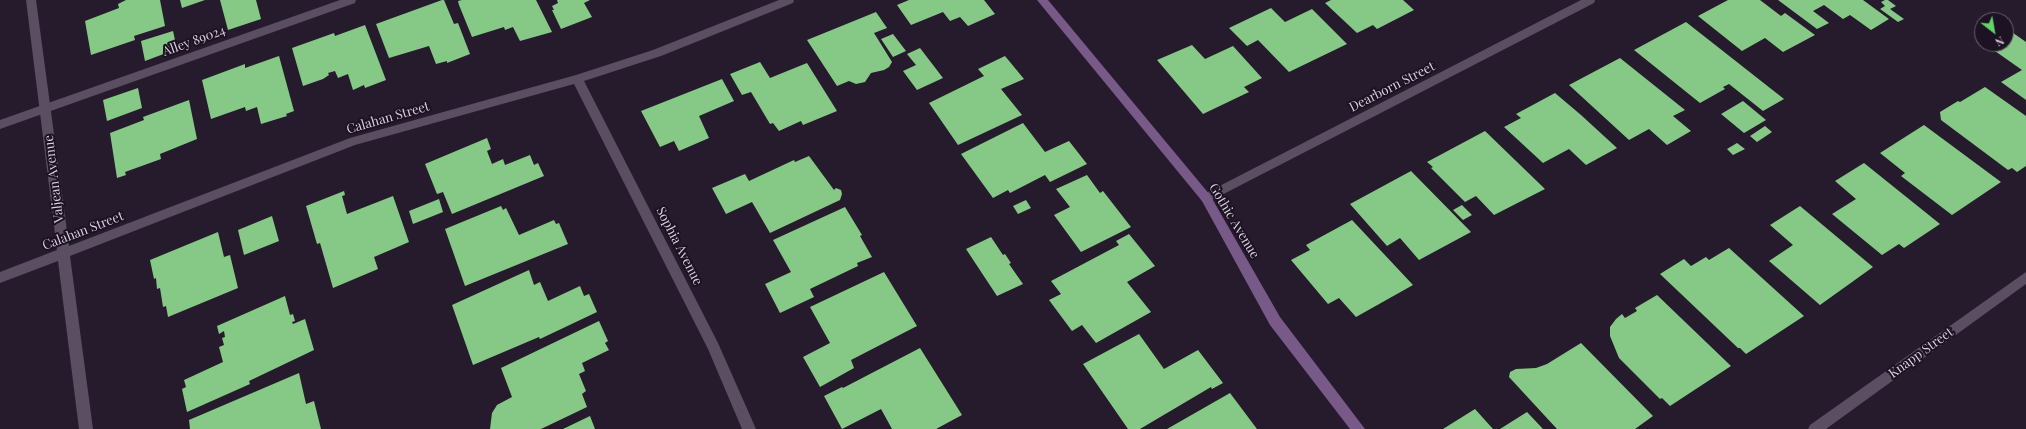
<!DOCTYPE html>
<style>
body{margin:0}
#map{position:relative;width:2026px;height:429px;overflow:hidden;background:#261b2d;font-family:"Playfair Display",serif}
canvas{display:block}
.north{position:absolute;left:1974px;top:12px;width:40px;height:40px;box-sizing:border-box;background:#1d1223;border:1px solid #675e6d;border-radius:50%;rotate:149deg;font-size:11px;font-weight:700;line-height:16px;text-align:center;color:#d7d0dc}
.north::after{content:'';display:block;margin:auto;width:14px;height:18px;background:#62d469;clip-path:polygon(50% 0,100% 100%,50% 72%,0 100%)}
</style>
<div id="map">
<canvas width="2026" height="429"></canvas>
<div class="north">N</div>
</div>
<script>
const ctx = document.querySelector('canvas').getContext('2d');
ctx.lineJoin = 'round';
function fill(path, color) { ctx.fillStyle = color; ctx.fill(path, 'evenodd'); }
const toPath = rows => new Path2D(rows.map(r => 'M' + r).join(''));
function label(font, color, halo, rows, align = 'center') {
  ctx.font = font + ' "Playfair Display",serif'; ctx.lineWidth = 4; ctx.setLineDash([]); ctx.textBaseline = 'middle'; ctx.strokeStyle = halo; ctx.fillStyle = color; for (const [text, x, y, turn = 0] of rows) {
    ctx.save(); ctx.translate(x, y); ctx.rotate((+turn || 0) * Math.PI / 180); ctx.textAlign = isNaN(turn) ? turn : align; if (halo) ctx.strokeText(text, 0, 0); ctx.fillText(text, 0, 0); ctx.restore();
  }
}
const building = toPath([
 [126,0,160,0,165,26,134,36,135,40,91,55,85,21,119,8,118,4],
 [180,0,205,0,182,8],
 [220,0,256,0,261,19,228,30],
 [442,0,444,0,454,24,458,23,470,54,447,63,447,61,436,64,429,46,389,58,376,24],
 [462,0,536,0,552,32,520,41,513,27,505,30,504,27,472,37,459,5,458,1],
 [557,0,590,0,584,3,592,17,561,29,552,10,554,10,552,6,558,3],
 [909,0,984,0,995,14,968,26,960,17,950,21,943,12,911,25,897,5],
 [1331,0,1403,0,1414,10,1377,29,1373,25,1357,33,1325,3],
 [1728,0,1760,0,1781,16,1785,13,1815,35,1783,52,1765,38,1742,51,1698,16],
 [1778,0,1863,0,1889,19,1871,30,1850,15,1843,19,1824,5,1813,11,1829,23,1817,29],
 [1885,0,1888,0,1896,6,1890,9,1904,19,1898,22,1880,9,1885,6,1881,2],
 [1271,8,1285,22,1312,9,1347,44,1289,72,1258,40,1247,46,1229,28],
 [876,12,887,28,874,33,892,62,889,67,884,70,871,73,865,82,856,84,849,81,837,86,807,40],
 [1686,22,1784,99,1763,111,1729,84,1723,87,1725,89,1700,103,1634,50],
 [365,25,386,80,365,88,364,85,353,90,348,74,338,78,335,71,328,73,329,75,323,79,303,86,292,48,334,33,335,36],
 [2006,28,2026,42,2026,100,2001,82,2022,70,1985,44,2006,44],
 [173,31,177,49,145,61,141,41],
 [893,34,906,51,893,57,881,39],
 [1192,45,1205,59,1233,46,1262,78,1244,87,1249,92,1203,114,1157,60],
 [920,48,943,78,917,90,903,71,916,65,907,54],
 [279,56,294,111,286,114,287,116,261,124,257,107,246,111,245,107,211,119,202,80,245,64,245,68],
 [1005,56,1024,79,1001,89,1022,115,958,145,929,103,984,76,978,69],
 [1620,58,1685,110,1673,116,1691,131,1667,145,1649,129,1629,140,1569,85],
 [760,62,770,78,807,63,837,111,803,125,801,121,779,131,773,123,770,124,751,92,742,95,730,74],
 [722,79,734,101,699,116,709,138,679,151,674,141,660,147,641,111],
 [1985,87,2026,116,2026,166,2017,172,2012,168,2008,170,1941,120,1940,112,1958,101,1960,102],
 [138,88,142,108,107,121,103,100],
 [1555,93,1581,115,1617,148,1586,165,1569,149,1543,163,1504,127,1521,118,1516,114],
 [189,100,197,139,160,154,161,159,125,172,126,175,117,178,110,133,144,120,143,117],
 [1743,101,1766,120,1744,133,1721,114],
 [1023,123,1045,152,1069,141,1087,164,1050,182,1045,175,1010,193,1008,190,993,198,961,154],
 [1924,125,2001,182,1952,215,1901,176,1905,173,1880,153],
 [1765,126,1772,132,1757,142,1750,136],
 [1485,131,1545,189,1494,215,1476,196,1465,202,1431,168,1433,167,1427,162],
 [487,138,491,149,487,151,492,164,503,159,505,165,530,155,534,165,538,163,544,176,452,214,443,192,437,194,425,164],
 [1737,143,1745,149,1733,155,1727,149],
 [809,156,834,190,836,188,841,190,842,194,840,200,770,233,752,202,726,214,712,188,745,174,749,181,794,160,795,162],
 [1864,163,1940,224,1904,248,1899,244,1882,255,1832,214,1856,199,1835,181],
 [1411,171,1471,232,1419,260,1400,238,1387,246,1350,204],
 [1087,175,1100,193,1103,191,1131,227,1081,252,1054,215,1070,207,1056,189],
 [344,191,345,195,342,196,347,214,393,196,409,242,374,257,378,269,333,288,320,243,317,244,306,206],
 [439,199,443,212,413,224,409,211],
 [1026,200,1031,208,1018,214,1013,206],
 [1462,205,1472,215,1463,220,1453,210],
 [501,206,503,210,506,208,519,235,554,220,556,224,559,223,568,244,465,286,445,229],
 [1800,206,1873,267,1820,305,1769,261,1793,245,1770,225],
 [845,207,862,235,860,236,872,257,857,263,858,266,810,289,814,297,780,313,765,284,791,272,773,240],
 [272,216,279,241,244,255,238,230],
 [1352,220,1413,285,1356,317,1339,298,1328,304,1291,260,1310,250,1306,245],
 [218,232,224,257,230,255,238,288,168,317,166,306,163,307,160,288,157,289,156,278,154,279,150,260],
 [1129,234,1155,266,1127,282,1151,312,1096,343,1082,325,1072,331,1049,300,1061,294,1051,281,1119,245,1116,241],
 [991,237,1003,255,1005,254,1011,263,1009,264,1023,284,997,296,966,249],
 [1729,248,1804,316,1746,354,1740,348,1738,348,1660,274,1684,259,1691,266,1706,257,1709,260],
 [529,270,534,285,540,282,548,301,580,286,584,296,589,294,597,312,540,339,539,337,473,365,452,305],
 [884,272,917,326,851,360,854,368,820,387,803,357,830,343,810,307],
 [1657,295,1731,366,1670,406,1662,398,1660,399,1619,358,1610,336,1610,327,1616,319,1622,314,1625,318,1637,311,1635,308],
 [285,296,290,315,293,314,295,321,292,322,293,324,305,319,314,350,249,381,250,384,187,412,182,389,186,387,184,380,223,362,219,347,224,345,222,338,225,337,224,331,219,334,217,326],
 [599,321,608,341,605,343,609,350,582,363,585,371,579,374,586,391,582,394,587,407,541,429,490,429,492,413,497,405,512,397,501,368],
 [1139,334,1164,369,1198,350,1223,383,1212,389,1211,387,1140,429,1128,429,1083,364],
 [1581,343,1653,416,1635,429,1557,429,1509,377,1510,372,1516,369,1536,368,1547,364],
 [920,348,962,415,936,429,892,429,881,409,842,429,824,396,842,387,843,388],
 [299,373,306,404,314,401,321,429,190,429,189,420],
 [1230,393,1257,429,1167,429],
 [1475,409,1493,429,1443,429],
 [1527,412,1543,429,1500,429],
 [590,416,595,429,563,429]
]);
const lane = toPath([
 [340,0,356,0,355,3,0,129,0,120,340,0]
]);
const street = toPath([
 [26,0,36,0,69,246,350,138,576,75,653,50,779,0,794,0,793,3,661,56,584,81,718,343,756,429,742,429,708,349,574,84,355,145,70,256,93,429,79,429,58,261,0,283,0,272,57,250,26,0],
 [1581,0,1595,0,1594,3,1210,201,1206,203,1202,201,1200,198,1202,195,1581,0],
 [2026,272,2026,284,1826,429,1808,429,1810,425,2026,272]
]);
const secondary = toPath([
 [1037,0,1048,0,1210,195,1280,317,1365,429,1350,429,1270,325,1202,201,1037,0]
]);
const streetNames = [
 ["Alley 89024",194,41,-20],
 ["Dearborn Street",1392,87,-27],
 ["Calahan Street",388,118,-16],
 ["Valjean Avenue",54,179,-97],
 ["Gothic Avenue",1234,221,59],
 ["Calahan Street",83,231,-21],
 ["Sophia Avenue",679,246,63],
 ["Knapp Street",1921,353,-36]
];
fill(building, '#86c987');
fill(lane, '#5b4e63');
fill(street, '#5b4e63');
fill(secondary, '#775a88');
label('13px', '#d7d0dc', '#1d1223', streetNames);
</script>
